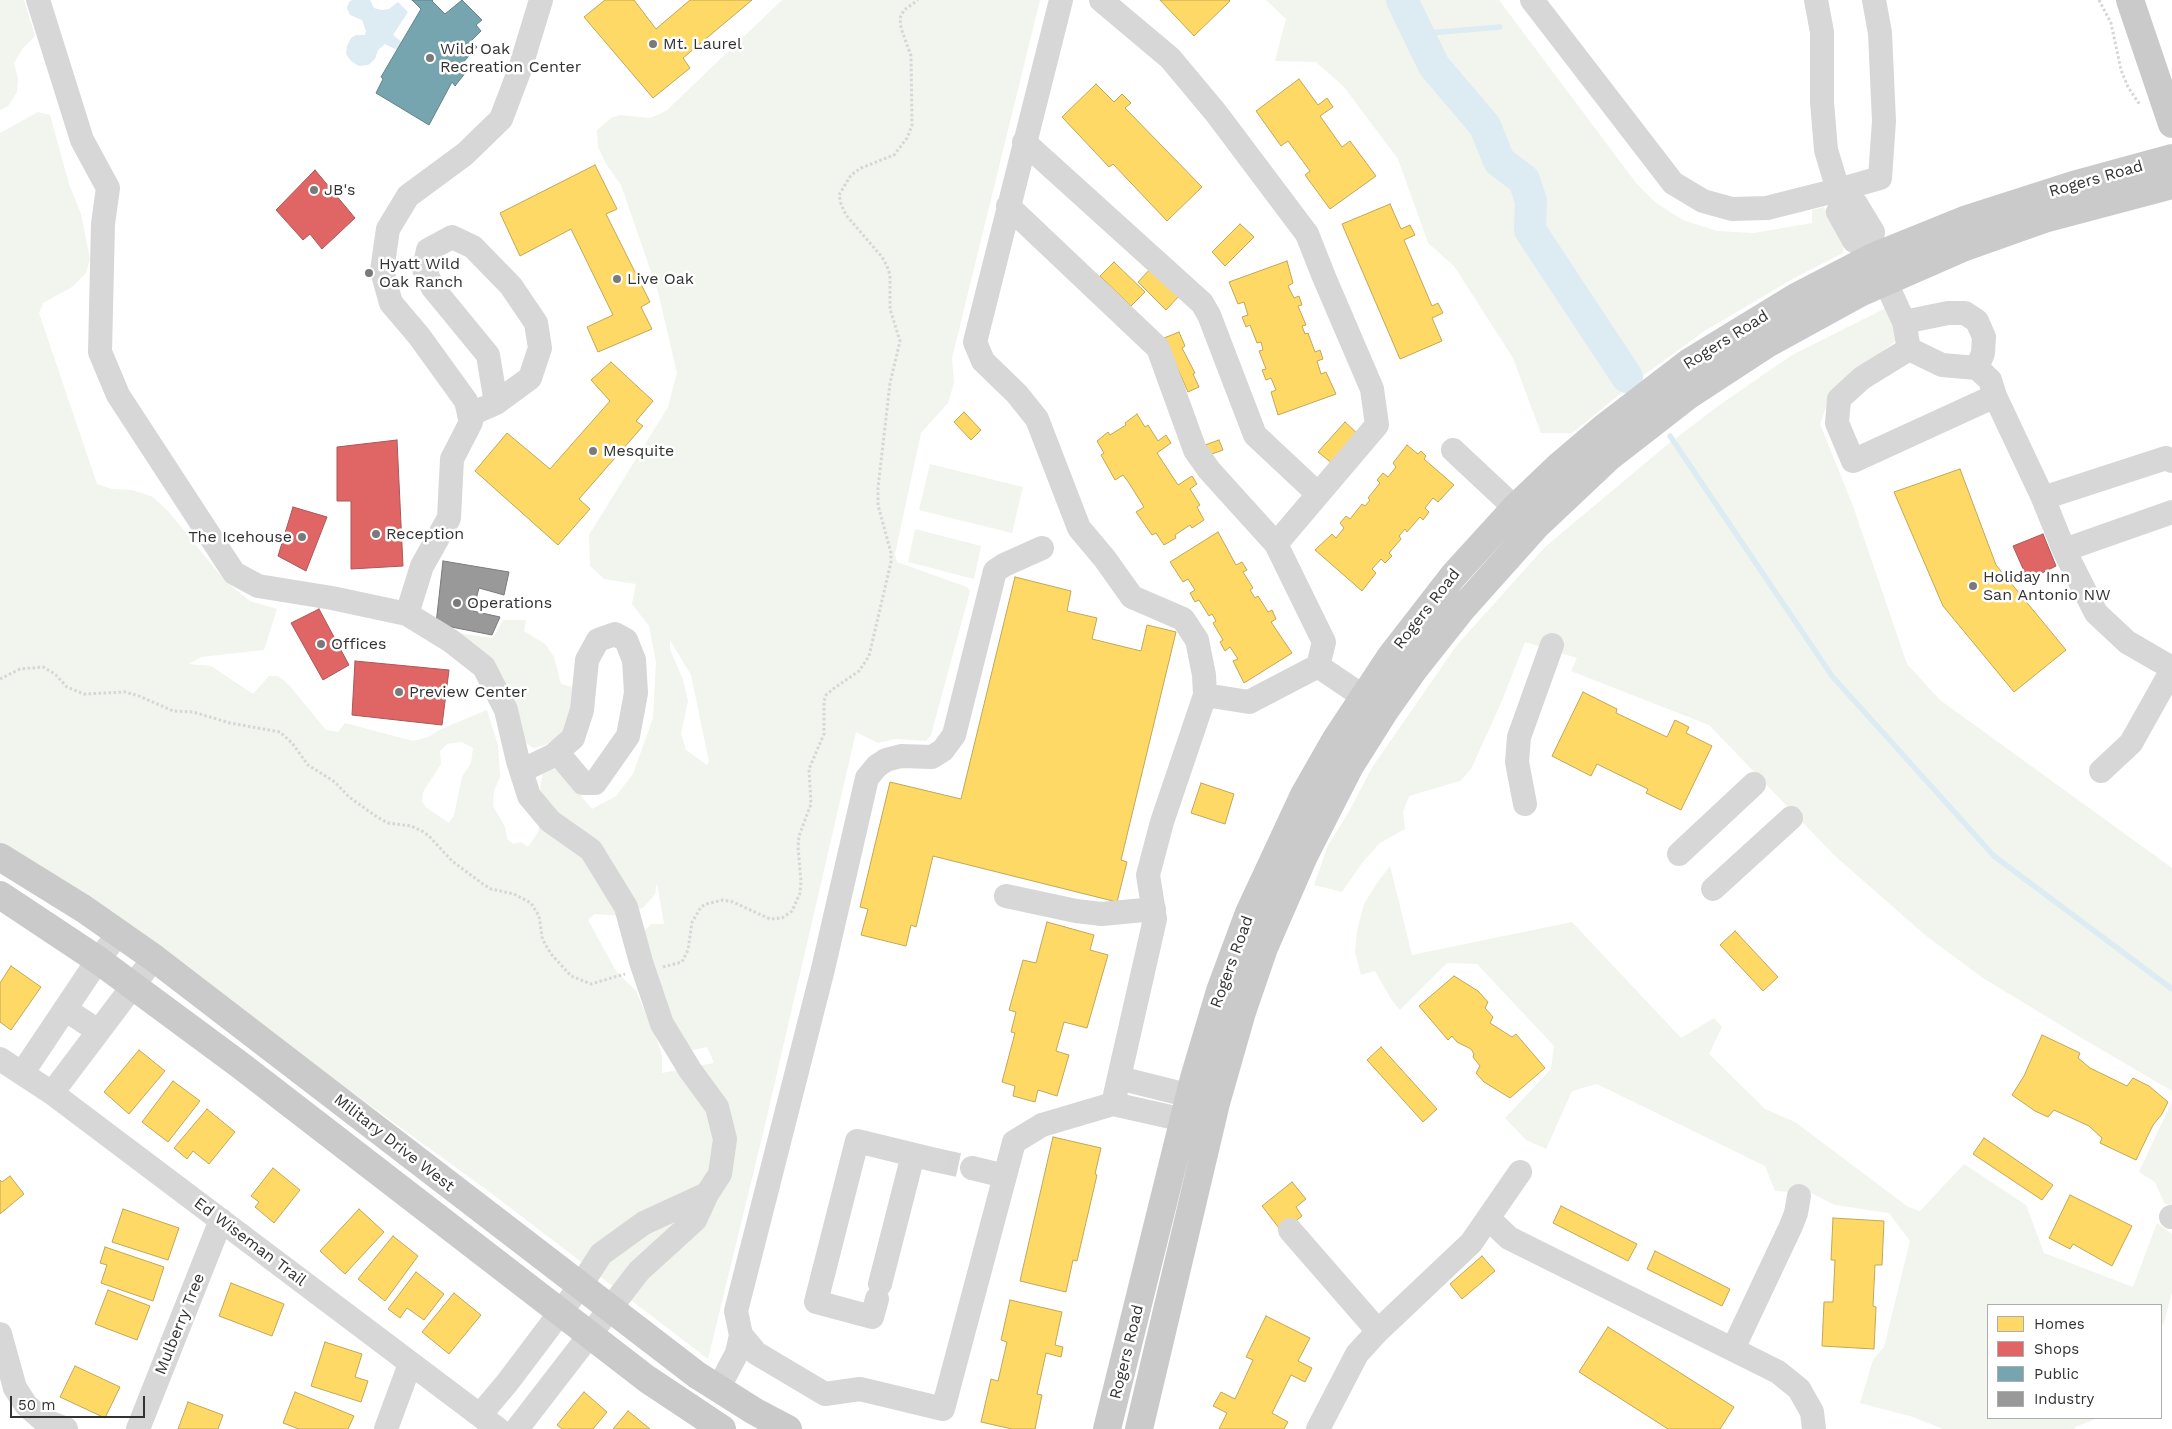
<!DOCTYPE html>
<style>
body{margin:0}
#map{position:relative;width:2172px;height:1429px;overflow:hidden;background:#fff;font-family:"Work Sans",sans-serif}
canvas{display:block}
.legend{position:absolute;left:1987px;top:1304px;width:175px;height:115px;box-sizing:border-box;background:#fff;border:1px solid #adadad;margin:0;padding:6px 9px;list-style:none;font-size:15px;color:#333}
.legend li{display:flex;align-items:center;gap:10px;height:25px}
.legend b{width:25px;border:1px solid #adadad}
.scale{position:absolute;left:10px;top:1396px;width:135px;height:22px;box-sizing:border-box;border:2px solid #333;border-top:0;padding-left:6px;font-size:15px;line-height:18px;white-space:nowrap;color:#333;-webkit-text-stroke:4px #fff;paint-order:stroke}
</style>
<div id="map">
<canvas width="2172" height="1429"></canvas>
<ul class="legend">
<li><b style="height:14px;background:#ffd966"></b>Homes</li>
<li><b style="height:14px;background:#e06666"></b>Shops</li>
<li><b style="height:14px;background:#76a5af"></b>Public</li>
<li><b style="height:14px;background:#999"></b>Industry</li>
</ul>
<div class="scale">50 m</div>
</div>
<script>
const ctx = document.querySelector('canvas').getContext('2d');
ctx.lineJoin = 'round';
function fill(path, color) { ctx.fillStyle = color; ctx.fill(path, 'evenodd'); }
const toPath = rows => new Path2D(rows.map(r => 'M' + r).join(''));
function strokePath(path, color, width, dash) { ctx.strokeStyle = color; ctx.lineWidth = width; ctx.lineCap = dash ? 'butt' : 'round'; ctx.setLineDash(dash || []); ctx.stroke(path); }
function label(font, color, halo, rows, align = 'center') {
  ctx.font = font + ' "Work Sans",sans-serif'; ctx.lineWidth = 5; ctx.setLineDash([]); ctx.textBaseline = 'middle'; ctx.strokeStyle = halo; ctx.fillStyle = color; for (const [text, x, y, turn = 0] of rows) {
    ctx.save(); ctx.translate(x, y); ctx.rotate((+turn || 0) * Math.PI / 180); ctx.textAlign = isNaN(turn) ? turn : align; if (halo) ctx.strokeText(text, 0, 0); ctx.fillText(text, 0, 0); ctx.restore();
  }
}
const green = toPath([
 [0,0,24,0,35,36,23,48,14,63,18,78,17,92,8,106,0,110],
 [782,0,1040,0,952,358,954,383,948,403,921,433,895,554,897,562,967,587,970,591,931,735,926,741,895,739,878,743,856,732,764,1129,708,1359,491,1193,349,1090,135,928,0,846,0,133,38,112,50,115,69,184,81,214,90,259,86,273,72,287,43,303,39,313,97,484,112,489,132,490,153,497,169,512,225,581,250,601,277,609,264,650,201,657,189,664,211,666,253,694,269,676,278,676,289,685,326,730,338,732,345,723,413,741,428,737,441,729,487,710,498,745,500,777,494,791,493,806,505,827,507,839,513,844,521,842,528,847,538,832,544,806,539,797,544,764,552,761,592,809,616,796,633,774,653,718,656,662,649,626,632,604,636,584,604,579,590,566,589,535,668,407,677,373,658,292,621,185,606,164,598,147,597,130,611,118,620,115,650,118,666,111],
 [670,640,691,675,709,762,707,765,686,750,681,734,688,701,683,680,670,649],
 [462,742,473,748,471,763,462,777,454,815,449,823,427,808,422,802,423,792,441,764,440,751,447,744],
 [657,883,664,924,651,924,645,930,646,952,676,1031,689,1051,707,1047,714,1063,662,1073,662,1056,657,1040,636,991,616,971,588,920,594,914,625,916,644,907,655,894],
 [1266,0,1499,0,1636,183,1656,203,1683,220,1717,231,1754,233,1812,223,1812,210,1824,207,1844,244,1843,253,1796,277,1703,332,1640,378,1572,433,1541,433,1513,358,1454,266,1428,243,1398,159,1344,87,1316,62,1275,61,1286,19],
 [1888,307,1896,341,1853,373,1830,395,1820,424,1853,506,1907,664,1940,700,2172,868,2172,1091,2085,1040,1983,978,1925,935,1834,855,1709,725,1571,671,1577,658,1525,642,1501,703,1471,769,1460,781,1409,796,1403,812,1405,829,1380,843,1362,863,1342,892,1314,885,1328,845,1347,815,1373,766,1457,645,1545,547,1667,445,1718,406,1792,355],
 [930,464,1023,487,1012,533,919,510],
 [915,529,981,546,974,579,908,562],
 [503,620,526,620,524,631,545,644,554,657,561,684,576,688,570,729,545,745,533,748,525,742,503,677,497,668,458,633,491,638,495,635],
 [1390,866,1412,955,1572,922,1681,1038,1714,1018,1722,1027,1709,1054,1765,1109,1795,1122,1908,1207,1920,1211,1964,1164,2026,1205,2044,1253,2133,1287,2157,1223,2172,1234,2172,1292,2164,1323,2161,1327,2161,1305,1988,1305,1988,1418,2098,1418,2075,1427,2075,1429,1943,1429,1913,1417,1860,1403,1873,1360,1884,1347,1910,1241,1889,1213,1835,1205,1811,1193,1775,1191,1765,1166,1597,1084,1572,1091,1546,1149,1526,1140,1505,1118,1551,1069,1554,1046,1477,964,1447,963,1400,1010,1391,999,1375,971,1361,975,1355,952,1357,931,1364,904,1377,883],
 [2172,1101,2172,1206,2164,1203,2155,1182,2139,1172]
]);
const water = toPath([
 [352,0,370,0,374,8,382,10,389,9,398,2,408,12,393,35,402,42,397,50,385,44,378,50,375,59,368,65,359,66,351,61,346,54,347,46,351,38,356,35,365,35,366,31,362,20,350,15,347,8,349,2]
]);
const homes = toPath([
 [605,0,634,0,656,29,690,0,752,0,683,58,690,68,653,98,584,17,605,0],
 [1160,0,1229,0,1230,1,1194,36,1160,0],
 [1299,79,1318,105,1327,98,1333,107,1320,116,1342,147,1350,141,1376,176,1330,209,1305,175,1310,171,1288,141,1281,146,1256,111,1299,79],
 [1096,84,1114,102,1122,94,1131,103,1125,108,1202,187,1167,221,1113,164,1109,167,1062,117,1096,84],
 [595,165,617,209,606,214,650,302,641,307,652,329,598,352,587,327,613,315,571,229,520,256,500,213,595,165],
 [1390,204,1401,229,1410,225,1415,235,1404,240,1432,306,1438,303,1443,313,1432,318,1442,341,1400,359,1342,224,1390,204],
 [1240,224,1254,237,1225,266,1212,252,1240,224],
 [1287,261,1293,283,1288,286,1294,298,1299,296,1302,305,1298,306,1306,325,1302,326,1305,334,1308,333,1315,352,1320,350,1323,359,1317,361,1321,374,1326,372,1336,394,1278,415,1271,392,1276,390,1271,378,1266,380,1262,370,1266,369,1259,351,1263,350,1261,342,1257,343,1250,325,1246,327,1242,317,1248,315,1244,302,1238,304,1229,282,1287,261],
 [1114,262,1145,292,1131,306,1100,276,1114,262],
 [1151,268,1180,295,1166,310,1138,282,1151,268],
 [1179,332,1185,346,1182,348,1195,373,1193,374,1199,387,1188,392,1164,338,1179,332],
 [611,362,653,401,636,421,643,426,579,499,590,509,558,545,475,471,507,433,550,469,610,401,591,380,611,362],
 [964,412,981,430,971,440,954,422,964,412],
 [1137,414,1145,427,1148,425,1158,441,1166,435,1171,443,1157,453,1178,485,1192,476,1197,484,1190,489,1200,505,1197,507,1204,520,1192,528,1190,525,1175,535,1176,538,1164,545,1156,533,1152,535,1136,512,1144,507,1129,483,1123,475,1115,480,1110,471,1101,455,1104,453,1097,441,1108,432,1110,435,1126,425,1125,423,1137,414],
 [1345,422,1359,435,1333,464,1318,452,1345,422],
 [1219,440,1223,450,1209,455,1205,445,1219,440],
 [1407,445,1418,454,1421,451,1426,456,1424,459,1454,485,1438,502,1433,498,1425,508,1429,512,1423,520,1420,517,1407,532,1405,529,1399,536,1401,539,1389,553,1392,556,1385,563,1381,559,1372,569,1376,573,1362,591,1315,550,1332,534,1336,538,1344,528,1340,523,1346,516,1350,519,1362,504,1365,506,1370,500,1368,498,1380,483,1377,480,1383,473,1388,477,1396,467,1393,463,1407,445],
 [1960,469,1996,565,2066,650,2014,692,1943,606,1894,492,1960,469],
 [1218,532,1236,565,1242,562,1247,570,1243,572,1253,588,1250,590,1255,598,1258,596,1268,612,1272,610,1276,619,1271,622,1292,653,1244,683,1233,661,1238,659,1230,647,1225,651,1220,642,1223,640,1213,623,1216,621,1212,614,1209,616,1199,600,1195,602,1190,593,1195,590,1188,579,1183,582,1170,562,1218,532],
 [1015,577,1071,591,1067,611,1097,618,1092,639,1141,651,1147,625,1176,632,1121,860,1127,862,1117,902,933,856,916,927,911,925,906,946,861,935,868,909,860,907,890,782,961,799,1015,577],
 [1583,692,1617,709,1616,713,1667,737,1675,720,1689,727,1686,733,1712,746,1681,810,1646,793,1648,789,1597,764,1591,776,1552,756,1583,692],
 [1201,783,1234,794,1225,824,1191,813,1201,783],
 [1047,922,1094,935,1090,950,1108,955,1087,1028,1064,1022,1056,1051,1069,1055,1057,1096,1038,1090,1035,1102,1013,1096,1015,1086,1002,1082,1015,1033,1011,1032,1016,1012,1009,1010,1023,960,1036,963,1047,922],
 [1735,931,1778,977,1763,991,1720,945,1735,931],
 [11,966,41,987,11,1030,0,1022,0,983,11,966],
 [1454,976,1478,991,1488,1002,1485,1008,1493,1017,1490,1023,1512,1037,1516,1034,1545,1068,1510,1098,1484,1082,1476,1073,1480,1066,1473,1057,1474,1054,1471,1049,1457,1042,1452,1036,1448,1040,1419,1006,1454,976],
 [2042,1035,2080,1053,2078,1058,2090,1068,2127,1086,2133,1078,2149,1086,2168,1102,2162,1114,2153,1125,2136,1160,2100,1143,2102,1138,2089,1126,2054,1110,2048,1117,2035,1111,2012,1095,2024,1076,2042,1035],
 [1381,1047,1437,1109,1423,1122,1367,1060,1381,1047],
 [139,1050,165,1071,129,1114,104,1092,139,1050],
 [173,1081,200,1101,168,1142,142,1122,173,1081],
 [207,1109,235,1132,209,1164,193,1151,187,1159,174,1148,207,1109],
 [1053,1137,1101,1148,1095,1174,1097,1175,1077,1261,1073,1260,1066,1292,1020,1281,1053,1137],
 [1984,1138,2053,1185,2042,1200,1973,1154,1984,1138],
 [273,1168,300,1190,274,1223,255,1207,259,1202,251,1196,273,1168],
 [10,1176,24,1194,0,1214,0,1180,2,1182,10,1176],
 [1292,1182,1306,1199,1296,1207,1302,1216,1282,1232,1262,1206,1292,1182],
 [2070,1195,2132,1226,2112,1266,2073,1244,2070,1249,2049,1238,2070,1195],
 [1561,1206,1637,1244,1628,1261,1553,1223,1561,1206],
 [123,1209,179,1228,168,1260,112,1242,123,1209],
 [359,1209,384,1232,345,1274,320,1251,359,1209],
 [1833,1218,1884,1221,1882,1265,1875,1265,1873,1306,1876,1307,1874,1349,1822,1346,1824,1302,1833,1302,1835,1260,1831,1260,1833,1218],
 [393,1236,418,1256,385,1301,358,1279,393,1236],
 [105,1247,164,1267,153,1301,101,1283,107,1265,100,1263,105,1247],
 [1655,1251,1730,1289,1722,1306,1647,1269,1655,1251],
 [1482,1256,1495,1271,1462,1299,1450,1284,1482,1256],
 [416,1272,444,1294,424,1320,407,1308,400,1318,388,1309,416,1272],
 [231,1283,284,1304,272,1336,219,1316,231,1283],
 [108,1290,150,1306,137,1340,95,1324,108,1290],
 [454,1293,481,1315,449,1354,422,1332,454,1293],
 [1010,1300,1062,1312,1055,1345,1063,1347,1061,1357,1046,1353,1037,1394,1042,1395,1035,1429,1012,1429,981,1422,991,1379,998,1381,1007,1342,1001,1340,1010,1300],
 [1266,1316,1310,1338,1298,1361,1312,1368,1305,1382,1291,1375,1272,1413,1288,1422,1284,1429,1219,1429,1227,1413,1213,1406,1221,1392,1235,1399,1253,1360,1246,1357,1266,1316],
 [1608,1327,1734,1407,1720,1429,1668,1429,1579,1372,1608,1327],
 [325,1342,362,1354,355,1377,368,1381,361,1402,311,1386,325,1342],
 [75,1366,120,1387,105,1418,60,1397,75,1366],
 [295,1392,354,1416,348,1429,299,1429,283,1423,295,1392],
 [584,1392,607,1412,593,1429,562,1429,557,1425,584,1392],
 [188,1402,223,1415,218,1429,178,1429,188,1402],
 [628,1411,650,1429,613,1429,628,1411]
]);
const shops = toPath([
 [315,170,355,218,322,249,310,234,303,240,276,210,315,170],
 [397,440,403,566,351,569,351,501,337,501,337,447,397,440],
 [293,507,327,517,306,571,278,556,293,507],
 [2043,534,2056,566,2028,580,2013,546,2043,534],
 [319,609,349,665,323,680,291,623,319,609],
 [355,661,449,670,442,725,352,715,355,661]
]);
const public = toPath([
 [412,0,433,0,432,1,445,14,462,0,482,20,476,25,481,31,471,41,477,47,460,66,466,72,455,86,452,82,429,125,376,93,383,79,381,77,421,9,412,0]
]);
const industry = toPath([
 [443,561,509,572,504,595,479,588,473,611,500,617,492,635,436,624,443,561]
]);
const stream = toPath([
 [1417,34,1500,27],
 [1670,436,1832,676,1994,856,2172,989]
]);
const river = toPath([
 [1402,0,1434,66,1485,126,1499,161,1524,180,1531,201,1530,230,1627,377]
]);
const minorTunnel = toPath([
 [935,1160,972,1168]
]);
const path = toPath([
 [2099,0,2111,23,2121,70,2128,87,2140,105],
 [0,679,20,669,43,667,55,674,67,687,84,694,125,692,139,696,173,711,193,712,230,723,280,732,292,743,308,765,335,782,349,797,377,817,388,823,411,826,422,831,429,836,452,861,483,884,491,889,514,894,531,903,539,916,542,937,545,944,552,955,571,976,591,984,625,974],
 [663,967,682,962,688,950,692,922,701,907,706,904,723,900,733,902,770,919,782,918,792,911,800,893,801,881,798,847,799,836,811,804,809,769,824,734,824,701,826,695,833,689,859,671,869,656,891,562,891,553,878,505,878,488,890,383,900,341,890,309,890,275,887,266,882,257,846,215,841,204,839,195,851,175,861,168,894,155,907,138,912,126,911,56,901,28,900,18,904,10,918,0]
]);
const minor = toPath([
 [38,0,82,140,108,188,103,224,100,352,118,395,234,573,258,586,332,598,407,614,451,641,484,667,506,710,518,761,529,796,550,821,591,850,626,907,641,962,662,1024,690,1070,717,1107,725,1139,720,1174,707,1194,695,1220,639,1271,517,1429],
 [1061,0,975,342,983,361,1017,394,1037,419,1079,528,1105,559,1132,597,1183,619,1197,640,1204,675,1205,695],
 [1101,0,1170,58,1216,113,1307,234,1324,277,1372,389,1377,425,1276,544,1324,642,1318,666],
 [1532,0,1673,183,1703,201,1732,209,1767,208,1838,190,1826,150,1822,102,1822,32,1816,0],
 [1024,142,1202,303,1209,315,1255,435,1318,494],
 [1844,203,1856,204,1873,232,1870,248,1904,322,1909,349,1862,378,1839,399,1837,423,1853,461,1995,396,2043,498,2064,550,2096,613,2127,642,2172,668],
 [1844,203,1838,190,1880,178,1884,121,1880,33,1874,0],
 [1844,203,1838,212,1854,241,1870,248],
 [1008,206,1158,348,1195,450,1209,470,1276,544],
 [1904,322,1948,313,1965,313,1977,321,1984,337,1983,353,1977,368],
 [1909,349,1942,365,1977,368,1990,380,1995,396],
 [469,415,496,403,488,355,433,288,424,269,428,250,452,237,473,247,511,286,536,323,540,348,530,378,496,403],
 [1453,450,1515,508],
 [2043,498,2166,458,2172,461],
 [2064,550,2172,512],
 [407,614,422,566,449,518,452,459,471,422,466,401,419,336,391,303,382,271,388,229,408,196,465,154,501,119,520,69,541,0],
 [521,771,554,755,557,752,573,738,582,710,587,660,598,640,615,634,626,640,634,660,636,693,628,736,595,783,583,783,557,752],
 [2101,771,2131,743,2172,670],
 [1525,804,1517,762,1519,737,1552,645],
 [1679,854,1754,784],
 [1713,889,1791,818],
 [1006,896,1076,911,1102,914,1154,909],
 [65,1009,98,1031],
 [0,1059,52,1093,498,1429],
 [23,1072,98,960,119,933],
 [1119,1078,1207,1100],
 [52,1093,154,958],
 [1113,1104,1202,1124],
 [972,1168,1005,1176],
 [2171,1217,2172,1217],
 [1489,1219,1509,1238,1778,1372,1799,1389,1812,1412,1814,1429],
 [1290,1230,1378,1331],
 [880,1284,913,1155],
 [877,1299,872,1317,816,1302,857,1141,935,1160],
 [0,1334,15,1388,26,1405,43,1420,66,1429],
 [741,1335,736,1311,823,969,867,778,877,766,886,760,901,756,932,757,943,750,954,735,995,571,1004,565,1042,548],
 [1733,1349,1791,1226,1796,1213,1799,1196],
 [718,1389,737,1353,741,1335,756,1353,825,1394,860,1389,943,1409,1014,1142,1042,1125,1113,1104,1155,919,1148,875,1162,822,1205,695,1249,702,1318,666,1380,708],
 [480,1415,507,1383,581,1285,601,1254,644,1223,707,1194],
 [138,1429,221,1220],
 [386,1429,410,1364],
 [1318,1429,1357,1354,1378,1331,1471,1243,1520,1172]
]);
const major = toPath([
 [2130,0,2172,124],
 [0,857,84,909,154,958,697,1375,754,1411,788,1429],
 [0,895,98,960,240,1065,647,1379,722,1429],
 [1107,1429,1194,1078,1220,991,1249,913,1304,795,1336,739,1391,656,1453,576,1515,508,1559,466,1606,426,1688,363,1796,297,1873,257,1967,219,2073,185,2172,158],
 [1139,1429,1216,1103,1242,1012,1264,948,1304,856,1350,766,1384,712,1415,668,1461,610,1537,525,1608,458,1689,395,1767,344,1860,293,1965,247,2044,219,2172,185]
]);
const markers = [
 [653,44,5,"#7a7a7a"],
 [430,58,5,"#7a7a7a"],
 [314,190,5,"#7a7a7a"],
 [369,273,5,"#7a7a7a"],
 [617,279,5,"#7a7a7a"],
 [593,451,5,"#7a7a7a"],
 [376,534,5,"#7a7a7a"],
 [302,537,5,"#7a7a7a"],
 [1973,586,5,"#7a7a7a"],
 [457,603,5,"#7a7a7a"],
 [321,644,5,"#7a7a7a"],
 [399,692,5,"#7a7a7a"]
];
const poiNames = [
 ["Mt. Laurel",663,44],
 ["Wild Oak",440,49],
 ["Recreation Center",440,67],
 ["JB's",324,190],
 ["Hyatt Wild",379,264],
 ["Oak Ranch",379,282],
 ["Live Oak",627,279],
 ["Mesquite",603,451],
 ["Reception",386,534],
 ["The Icehouse",292,537,"right"],
 ["Holiday Inn",1983,577],
 ["San Antonio NW",1983,595],
 ["Operations",467,603],
 ["Offices",331,644],
 ["Preview Center",409,692]
];
const streetNames = [
 ["Rogers Road",2096,179,-16],
 ["Rogers Road",1726,340,-32],
 ["Rogers Road",1427,609,-52],
 ["Rogers Road",1232,962,-70],
 ["Military Drive West",394,1143,38],
 ["Ed Wiseman Trail",250,1242,37],
 ["Mulberry Tree",180,1324,-68],
 ["Rogers Road",1127,1352,-76]
];
fill(green, '#f1f5ed');
fill(water, '#ddebf3');
fill(homes, '#ffd966');
strokePath(homes, '#c2a757', 1);
fill(shops, '#e06666');
strokePath(shops, '#ac5757', 1);
fill(public, '#76a5af');
strokePath(public, '#62838a', 1);
fill(industry, '#999');
strokePath(industry, '#7a7a7a', 1);
strokePath(stream, '#ddebf3', 5.5);
strokePath(river, '#ddebf3', 32);
strokePath(minorTunnel, '#d6d6d6', 24, [24, 12]);
strokePath(path, '#d6d6d6', 3, [2.5, 2.5]);
strokePath(minor, '#d7d7d7', 24);
strokePath(major, '#cacaca', 28);
for (const [x, y, r, color] of markers) { const dot = new Path2D(); dot.arc(x, y, r, 0, 2 * Math.PI); ctx.fillStyle = color; ctx.fill(dot); strokePath(dot, '#fff', 2); }
label('16px', '#333', '#fff', poiNames, 'left');
label('16px', '#333', '#fff', streetNames);
</script>
